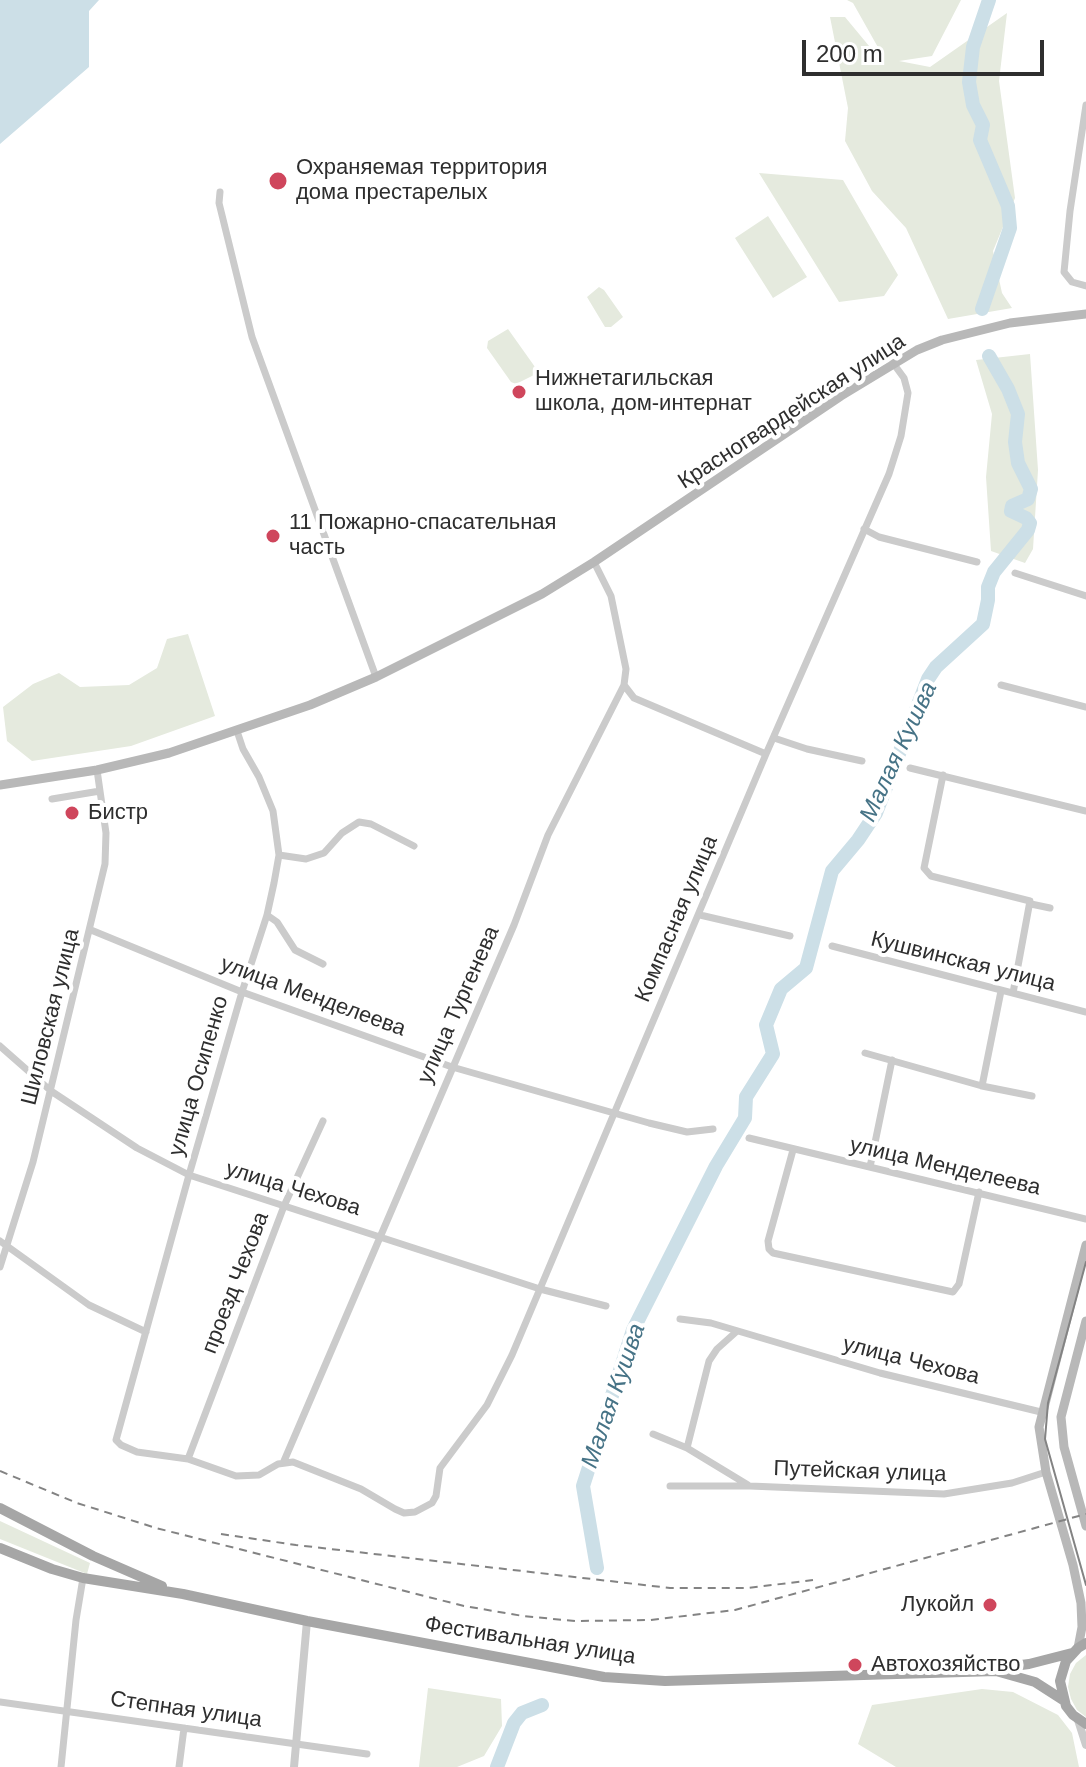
<!DOCTYPE html>
<meta charset="utf-8">
<style>
body{margin:0}
#map{position:relative;width:1086px;height:1767px;overflow:hidden;background:#fff;font-family:Arial,sans-serif}
canvas{display:block}
.scale{position:absolute;left:802px;top:40px;width:242px;height:36px;box-sizing:border-box;border:4px solid #2e2e2e;border-top:0;padding-left:10px;font-size:24px;line-height:28px;white-space:nowrap;color:#2e2e2e;-webkit-text-stroke:6px #fff;paint-order:stroke}
</style>
<div id="map">
<canvas width="1086" height="1767"></canvas>
<div class="scale">200 m</div>
</div>
<script>
const ctx = document.querySelector('canvas').getContext('2d');
ctx.lineJoin = 'round';
function fill(path, color) { ctx.fillStyle = color; ctx.fill(path, 'evenodd'); }
const toPath = rows => new Path2D(rows.map(r => 'M' + r).join(''));
function strokePath(path, color, width, dash) { ctx.strokeStyle = color; ctx.lineWidth = width; ctx.lineCap = dash ? 'butt' : 'round'; ctx.setLineDash(dash || []); ctx.stroke(path); }
function label(font, color, halo, rows, align = 'center') {
  ctx.font = font + ' Arial,sans-serif'; ctx.lineWidth = 8; ctx.setLineDash([]); ctx.textBaseline = 'middle'; ctx.strokeStyle = halo; ctx.fillStyle = color; for (const [text, x, y, turn = 0] of rows) {
    ctx.save(); ctx.translate(x, y); ctx.rotate((+turn || 0) * Math.PI / 180); ctx.textAlign = isNaN(turn) ? turn : align; if (halo) ctx.strokeText(text, 0, 0); ctx.fillText(text, 0, 0); ctx.restore();
  }
}
const green = toPath([
 [847,0,961,0,932,56,899,61,930,67,1007,13,999,81,1015,198,993,251,1002,293,1012,308,948,319,906,228,872,191,845,141,848,108,830,17,845,17,879,58,884,58,853,3],
 [759,173,843,180,898,275,884,296,839,302],
 [768,216,807,277,773,298,735,238],
 [599,287,604,290,623,317,611,327,605,327,587,297],
 [508,329,535,367,534,375,516,384,511,382,487,348,488,341],
 [1030,354,1038,470,1033,549,1025,563,991,551,986,477,992,414,976,360],
 [188,634,215,716,131,746,32,761,7,741,3,707,33,684,59,673,80,687,129,685,157,668,167,639],
 [0,1521,90,1563,87,1574,0,1539],
 [1086,1655,1086,1717,1077,1710,1071,1699,1068,1687,1070,1674,1076,1663],
 [428,1688,501,1699,502,1726,484,1756,457,1767,419,1767],
 [982,1689,1013,1692,1058,1715,1072,1733,1079,1767,896,1767,858,1744,872,1705]
]);
const water = toPath([
 [0,0,99,0,89,11,89,67,0,144]
]);
const river = toPath([
 [982,309,1010,228,1008,206,980,140,983,125,973,105,969,82,973,47,989,0],
 [597,1568,583,1486,633,1330,716,1166,745,1118,746,1097,773,1054,766,1025,781,989,806,968,832,871,858,840,876,813,928,679,936,667,983,624,988,600,988,587,994,572,1028,530,1030,523,1026,518,1011,511,1012,506,1028,499,1031,489,1018,463,1015,442,1018,414,1008,389,989,356],
 [497,1767,514,1723,522,1713,542,1705]
]);
const minor = toPath([
 [1086,105,1070,211,1064,272,1072,282,1086,286],
 [220,192,219,203,252,337,376,677],
 [864,529,879,537,977,562],
 [1015,573,1086,596],
 [624,685,634,698,766,754],
 [1001,685,1086,707],
 [237,731,243,749,259,777,273,811,279,855,274,883,267,915,242,992,189,1175,116,1440,121,1445,137,1452,188,1459,236,1476,259,1475,278,1464,293,1462,361,1489,395,1509,404,1513,415,1512,432,1503,436,1496,440,1468,487,1405,512,1355,766,754,889,474,901,436,908,393,904,378,893,363],
 [774,738,807,749,862,761],
 [910,768,1086,811],
 [943,775,924,868,931,876,1030,901,1013,993],
 [52,799,100,791],
 [279,855,306,859,324,853,342,833,359,822,371,824,414,846],
 [1031,904,1050,908],
 [267,915,277,922,295,950,323,964],
 [700,915,790,936],
 [91,930,242,992,452,1067,649,1123,687,1132,713,1129],
 [832,946,1086,1012],
 [0,1046,51,1091,137,1148,189,1175,540,1289,606,1306],
 [865,1053,982,1086,1032,1096],
 [982,1086,1001,991],
 [749,1138,1086,1219],
 [793,1150,768,1241,769,1249,773,1253,953,1292,959,1284,979,1192],
 [870,1167,892,1060],
 [0,1241,89,1305,146,1332],
 [0,1267,33,1162,105,864,106,833,97,770],
 [680,1319,711,1323,880,1373,1041,1412],
 [736,1332,717,1349,709,1361,687,1448,748,1485],
 [653,1434,687,1448],
 [188,1459,284,1206,323,1121],
 [284,1461,514,925,548,835,624,685,626,669,611,596,594,562],
 [670,1486,750,1486,944,1494,1012,1483,1046,1472],
 [0,1702,367,1754],
 [61,1767,76,1620,83,1578],
 [179,1767,184,1728]
]);
const tertiary = toPath([
 [1078,1720,1086,1745],
 [294,1767,307,1621]
]);
const secondary = toPath([
 [0,785,97,770,169,753,310,705,376,677,542,594,594,562,841,396,917,350,942,340,1010,323,1086,314],
 [1086,1321,1061,1417,1064,1447,1086,1526],
 [1078,1648,1082,1627,1081,1603,1073,1565,1046,1472,1039,1427,1086,1245]
]);
const primary = toPath([
 [0,1508,93,1556,162,1586],
 [0,1548,52,1569,83,1578,183,1594,307,1621,604,1677,665,1681,996,1671,1035,1682,1063,1700],
 [1086,1643,1078,1648,1066,1661,1060,1681,1066,1706,1073,1715,1086,1724],
 [998,1668,1029,1664,1072,1653]
]);
const tram = toPath([
 [1086,1262,1048,1403,1045,1439,1086,1585]
]);
const rail = toPath([
 [0,1471,77,1503,156,1528,464,1606,523,1616,575,1621,650,1620,735,1610,1086,1514],
 [221,1534,296,1545,670,1588,748,1588,813,1580]
]);
const markers = [
 [278,181,10,"#cf465c"],
 [519,392,8,"#cf465c"],
 [273,536,8,"#cf465c"],
 [72,813,8,"#cf465c"],
 [990,1605,8,"#cf465c"],
 [855,1665,8,"#cf465c"]
];
const poiNames = [
 ["Охраняемая территория",296,168],
 ["дома престарелых",296,193],
 ["Нижнетагильская",535,379],
 ["школа, дом-интернат",535,404],
 ["11 Пожарно-спасательная",289,523],
 ["часть",289,548],
 ["Бистр",88,813],
 ["Лукойл",974,1605,"right"],
 ["Автохозяйство",871,1665]
];
const streetNames = [
 ["Красногвардейская улица",792,412,-33],
 ["Компасная улица",677,919,-67],
 ["Кушвинская улица",963,962,14],
 ["улица Менделеева",313,997,20],
 ["улица Тургенева",459,1005,-66],
 ["Шиловская улица",51,1017,-76],
 ["улица Осипенко",199,1076,-74],
 ["улица Менделеева",945,1167,13],
 ["улица Чехова",293,1189,17],
 ["проезд Чехова",236,1283,-69],
 ["улица Чехова",911,1361,14],
 ["Путейская улица",860,1472,2],
 ["Фестивальная улица",530,1641,9],
 ["Степная улица",186,1710,8]
];
const waterNames = [
 ["Малая Кушва",899,752,-65],
 ["Малая Кушва",614,1396,-71]
];
fill(green, '#e5eade');
fill(water, '#ccdfe7');
strokePath(river, '#ccdfe7', 14);
strokePath(minor, '#cbcbcb', 7);
strokePath(tertiary, '#cbcbcb', 8);
strokePath(secondary, '#b8b8b8', 9);
strokePath(primary, '#a6a6a6', 10);
strokePath(tram, '#838383', 2);
strokePath(rail, '#838383', 2, [8, 6]);
for (const [x, y, r, color] of markers) { const dot = new Path2D(); dot.arc(x, y, r, 0, 2 * Math.PI); ctx.fillStyle = color; ctx.fill(dot); strokePath(dot, '#fff', 3); }
label('22px', '#2e2e2e', '#fff', poiNames, 'left');
label('22px', '#2e2e2e', '#fff', streetNames);
label('italic 24px', '#467386', '#fff', waterNames);
</script>
